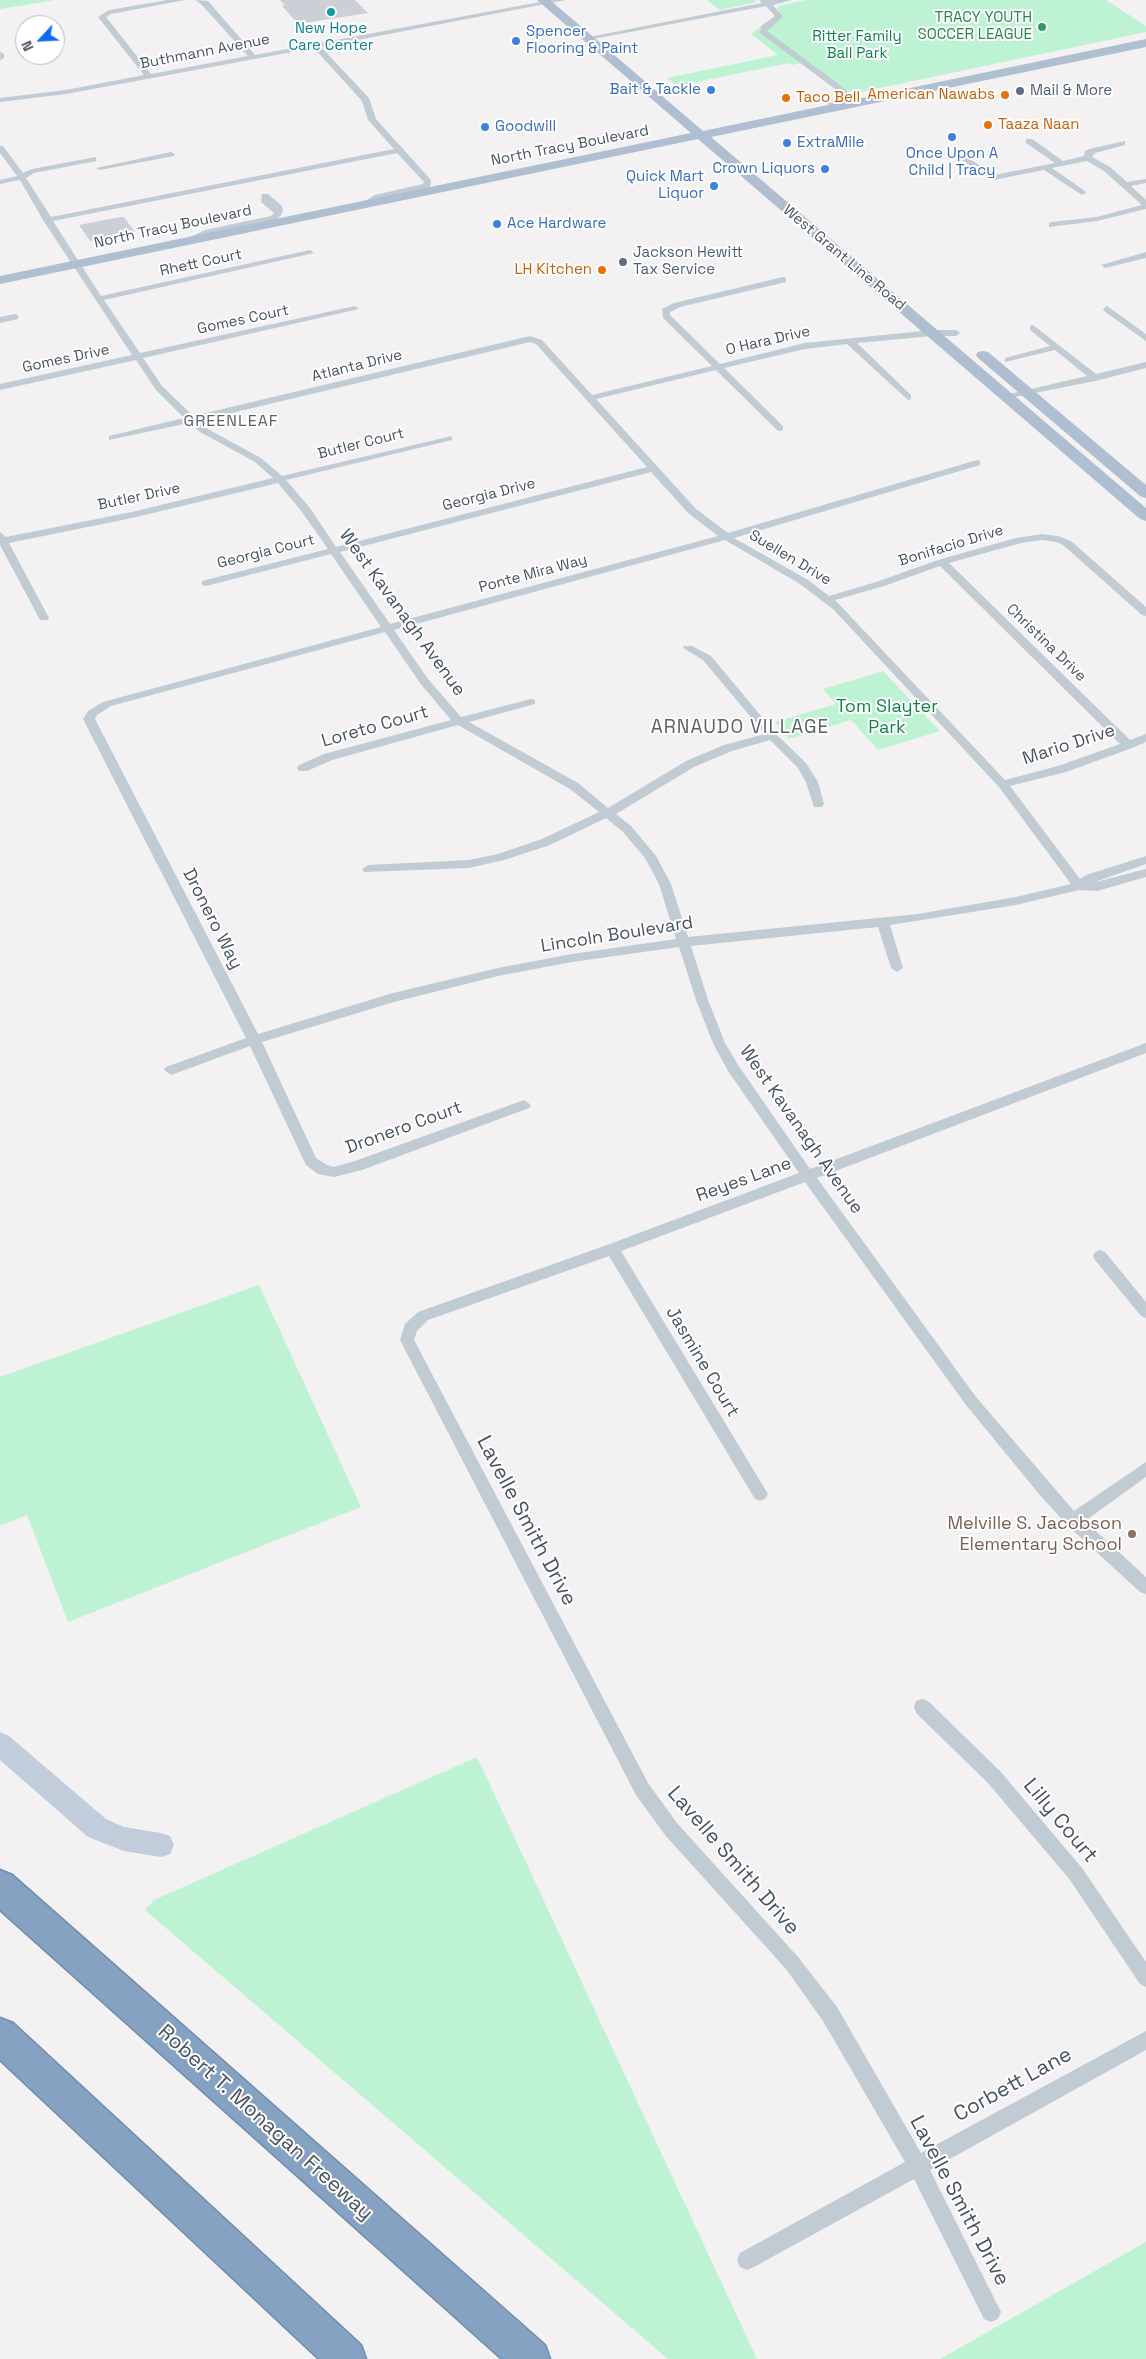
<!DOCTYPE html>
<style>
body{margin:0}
#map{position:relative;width:1146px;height:2359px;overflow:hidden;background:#f3f1f1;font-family:"Space Grotesk",sans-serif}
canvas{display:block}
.north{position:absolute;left:15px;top:15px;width:50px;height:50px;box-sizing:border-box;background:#fff;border:1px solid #b5bbbf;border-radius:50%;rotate:245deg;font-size:14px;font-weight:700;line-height:20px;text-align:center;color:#475460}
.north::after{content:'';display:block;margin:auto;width:18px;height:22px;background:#0b6bf3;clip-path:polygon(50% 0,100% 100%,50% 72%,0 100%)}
</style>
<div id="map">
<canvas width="1146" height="2359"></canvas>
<div class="north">N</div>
</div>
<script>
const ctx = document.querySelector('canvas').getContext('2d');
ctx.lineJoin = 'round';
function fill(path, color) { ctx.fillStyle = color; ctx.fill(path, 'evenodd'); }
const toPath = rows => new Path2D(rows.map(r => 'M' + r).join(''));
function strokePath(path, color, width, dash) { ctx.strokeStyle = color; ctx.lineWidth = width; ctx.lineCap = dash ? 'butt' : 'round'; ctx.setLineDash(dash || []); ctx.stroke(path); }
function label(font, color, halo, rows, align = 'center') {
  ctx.font = font + ' "Space Grotesk",sans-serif'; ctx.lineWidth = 4; ctx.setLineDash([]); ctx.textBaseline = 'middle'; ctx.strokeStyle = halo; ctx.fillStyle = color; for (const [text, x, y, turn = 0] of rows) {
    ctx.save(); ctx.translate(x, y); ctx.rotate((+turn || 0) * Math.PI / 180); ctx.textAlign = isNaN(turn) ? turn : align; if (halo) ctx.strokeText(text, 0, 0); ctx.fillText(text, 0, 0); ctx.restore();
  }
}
const green = toPath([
 [0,0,55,0,0,9],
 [707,0,755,0,757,2,720,10],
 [806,0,1106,0,1146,26,1146,32,856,93,848,90,839,92,801,63,792,65,789,63,677,86,667,78,778,55,751,34,773,18,781,15,778,10,778,6],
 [883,671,940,731,878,750,851,720,789,739,775,722,836,704,823,689],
 [259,1285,361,1507,68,1622,27,1515,0,1526,0,1377],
 [477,1757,757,2359,668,2359,145,1910,154,1900],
 [1146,2242,1146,2359,940,2359]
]);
const building = toPath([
 [280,0,355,0,368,13,298,24,282,6,285,5],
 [120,217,124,217,135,232,125,234,126,236,90,241,79,225]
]);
const street = toPath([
 [168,0,185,0,111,14,106,17,151,74,248,56,202,5,195,0,208,1,255,55,551,0,566,0,321,47,369,98,376,119,431,180,430,188,381,199,371,205,365,205,365,201,375,195,423,184,424,182,397,153,53,221,101,296,310,250,314,253,104,300,140,353,355,306,359,309,143,358,162,386,193,416,530,336,542,340,592,395,712,366,663,318,662,309,674,303,783,277,786,278,786,282,680,307,670,312,670,315,720,364,805,343,932,330,956,330,960,333,956,336,932,336,857,343,911,395,911,399,908,400,847,344,805,349,724,368,783,426,783,430,780,431,777,430,716,370,596,399,696,509,728,533,977,460,980,461,980,465,734,538,808,580,829,596,876,582,938,560,1016,538,1042,534,1058,536,1071,541,1146,607,1146,616,1142,615,1063,545,1056,542,1042,540,1021,543,949,563,1130,740,1146,734,1146,742,1132,748,1066,772,1010,786,1080,879,1086,875,1146,856,1146,864,1092,883,1146,869,1146,877,1097,891,1079,890,1016,905,890,925,903,968,897,972,891,968,878,927,691,946,708,1000,725,1043,738,1065,810,1169,1146,1043,1146,1053,817,1178,976,1397,1074,1511,1146,1462,1146,1477,1085,1521,1146,1577,1146,1594,1140,1592,1067,1525,1039,1494,966,1405,805,1182,621,1251,765,1489,768,1494,765,1499,760,1501,755,1499,609,1256,428,1320,417,1331,414,1340,648,1783,677,1823,798,1957,837,2007,921,2153,1146,2031,1146,2050,930,2170,1001,2312,998,2319,991,2322,984,2319,914,2179,754,2267,747,2270,740,2267,737,2260,740,2253,905,2162,823,2021,786,1969,665,1835,636,1795,400,1340,405,1324,418,1312,607,1245,799,1173,728,1071,713,1043,696,1000,679,947,572,962,498,976,394,1002,262,1042,316,1158,327,1165,334,1167,355,1161,524,1100,531,1105,529,1108,362,1170,334,1177,318,1174,306,1165,250,1046,171,1075,164,1070,166,1067,246,1038,83,719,88,711,103,702,381,627,331,554,206,586,202,585,202,581,328,549,302,512,278,483,132,518,9,543,49,618,48,620,40,620,0,545,0,532,6,537,132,512,273,478,255,462,200,432,189,423,109,440,109,436,184,418,156,390,136,360,0,390,0,384,132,355,43,220,20,180,0,184,0,180,17,176,0,153,0,146,3,146,23,173,32,169,96,157,96,161,34,173,26,178,51,217,394,149,368,120,362,101,314,48,66,94,0,102,0,98,66,90,144,75,98,17,109,10,168,0],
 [530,342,536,344,647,467,336,547,310,508,286,480,452,440,452,436,282,476,261,458,206,428,198,421,530,342],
 [651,472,688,513,718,536,390,624,340,552,651,472],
 [725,540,800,584,833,609,999,787,1071,884,1016,897,918,914,688,937,671,884,656,856,631,826,616,814,694,767,732,751,770,740,798,768,806,782,814,807,822,807,824,804,818,782,806,763,776,734,711,656,692,646,684,646,683,648,703,660,765,734,724,745,686,761,608,808,578,783,469,722,535,704,535,700,531,699,461,717,428,679,394,630,725,540],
 [940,566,1120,744,1058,766,1005,780,835,600,884,586,940,566],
 [385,632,420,683,451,720,324,754,299,765,297,768,299,771,307,771,332,760,458,725,570,789,599,812,542,839,498,854,469,860,368,865,362,869,364,872,469,868,504,860,550,845,606,818,623,832,645,858,659,884,676,939,572,954,498,968,393,993,258,1034,95,719,97,715,111,706,385,632],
 [759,0,792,0,773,5,783,17,767,31,853,95,854,97,849,104,828,107,828,103,843,100,846,97,760,33,761,26,775,16,766,6,588,40,584,38,762,3,759,0],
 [0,52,4,54,4,58,0,60,0,52],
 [1026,139,1032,139,1063,161,1084,156,1085,151,1089,149,1125,141,1125,145,1095,153,1092,157,1110,167,1127,182,1146,179,1146,183,1131,186,1146,200,1146,209,1097,221,1049,227,1049,223,1052,222,1097,217,1142,205,1104,171,1087,161,1052,168,1085,191,1086,193,1082,195,1044,170,993,180,957,157,964,155,994,175,1055,163,1026,143,1026,139],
 [171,152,175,154,174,156,100,170,96,168,171,152],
 [262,194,268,194,282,206,283,212,277,220,210,234,186,244,182,241,205,230,271,216,274,213,261,202,262,194],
 [1146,252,1146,258,1105,268,1101,265,1146,252],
 [1107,306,1146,334,1146,341,1104,311,1103,309,1107,306],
 [15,314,18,315,18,319,0,323,0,317,15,314],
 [1033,325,1096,374,1146,362,1146,368,1095,381,1005,399,1005,395,1087,376,1055,350,1005,362,1005,358,1050,346,1030,330,1030,326,1033,325],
 [1100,1250,1105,1252,1146,1302,1146,1318,1141,1316,1095,1260,1093,1256,1095,1252,1100,1250],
 [922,1699,928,1701,1000,1771,1082,1868,1146,1962,1146,1987,1140,1984,1070,1880,988,1783,916,1713,914,1707,916,1701,922,1699]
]);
const secondary = toPath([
 [0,1732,9,1736,106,1819,124,1827,161,1833,170,1836,174,1845,170,1854,161,1857,124,1851,88,1837,0,1760,0,1732]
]);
const primary = toPath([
 [537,0,550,0,703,131,1146,39,1146,47,711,137,1146,508,1146,521,1140,519,698,139,0,284,0,276,691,133,537,0],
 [983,351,988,352,1146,485,1146,498,1140,496,978,358,976,355,978,352,983,351]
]);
const highway = toPath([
 [0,1870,12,1875,545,2345,550,2359,502,2359,0,1910,0,1870],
 [0,2018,13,2023,361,2345,366,2359,319,2359,0,2060,0,2018]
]);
const markers = [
 [331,12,5,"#0f9aa8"],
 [1042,27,5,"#2e9e5b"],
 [516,41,5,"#3f7fe0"],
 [711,90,5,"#3f7fe0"],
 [1020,91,5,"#5c6f8a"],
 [1005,95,5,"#e8710a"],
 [786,98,5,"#e8710a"],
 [988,125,5,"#e8710a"],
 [485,127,5,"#3f7fe0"],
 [952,137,5,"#3f7fe0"],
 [787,143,5,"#3f7fe0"],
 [825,169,5,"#3f7fe0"],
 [714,186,5,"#3f7fe0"],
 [497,224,5,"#3f7fe0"],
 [623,262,5,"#5c6f8a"],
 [602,270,5,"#e8710a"],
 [1132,1534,5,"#8d6e63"]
];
const farLeisurenames = [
 ["TRACY YOUTH",1032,18],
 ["SOCCER LEAGUE",1032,35]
];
const farCulturenames = [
 ["New Hope",331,29],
 ["Care Center",331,46]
];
const farShopnames = [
 ["Spencer",526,32],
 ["Flooring & Paint",526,49],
 ["Bait & Tackle",701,90,"right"],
 ["Goodwill",495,127],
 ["ExtraMile",797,143],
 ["Once Upon A",952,154,"center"],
 ["Child | Tracy",952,171,"center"],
 ["Crown Liquors",815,169,"right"],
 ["Quick Mart",704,177,"right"],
 ["Liquor",704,194,"right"],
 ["Ace Hardware",507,224]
];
const farParknames = [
 ["Ritter Family",857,37],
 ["Ball Park",857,54]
];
const farStreetnames = [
 ["Buthmann Avenue",205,52,-11],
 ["North Tracy Boulevard",570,146,-11],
 ["North Tracy Boulevard",173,227,-12],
 ["West Grant Line Road",844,258,40],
 ["Rhett Court",201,263,-12],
 ["Gomes Court",243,320,-12],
 ["O Hara Drive",768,341,-13],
 ["Gomes Drive",66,359,-12],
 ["Atlanta Drive",357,366,-14],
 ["Butler Court",361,444,-14],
 ["Georgia Drive",489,495,-14],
 ["Butler Drive",139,497,-12],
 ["Bonifacio Drive",951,546,-17],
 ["Georgia Court",266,552,-14],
 ["Suellen Drive",790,558,31],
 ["Ponte Mira Way",533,574,-15],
 ["Christina Drive",1046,643,44]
];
const farServicenames = [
 ["Mail & More",1030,91],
 ["Jackson Hewitt",633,253],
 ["Tax Service",633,270]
];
const farFoodnames = [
 ["American Nawabs",995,95],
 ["Taco Bell",796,98,"left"],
 ["Taaza Naan",998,125,"left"],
 ["LH Kitchen",592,270]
];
const farNeighbourhoodnames = [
 ["GREENLEAF",231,422]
];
const streetNames = [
 ["West Kavanagh Avenue",402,613,54],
 ["Loreto Court",375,727,-16],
 ["Mario Drive",1069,745,-18],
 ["Dronero Way",212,919,63],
 ["Lincoln Boulevard",617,935,-9],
 ["Dronero Court",404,1128,-20],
 ["West Kavanagh Avenue",801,1130,55],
 ["Reyes Lane",744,1180,-20],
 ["Jasmine Court",702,1362,59]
];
const parkNames = [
 ["Tom Slayter",887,707],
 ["Park",887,728]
];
const educationNames = [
 ["Melville S. Jacobson",1122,1524],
 ["Elementary School",1122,1545]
];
const neighbourhoodNames = [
 ["ARNAUDO VILLAGE",740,728]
];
const nearStreetnames = [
 ["Lavelle Smith Drive",526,1521,62],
 ["Lilly Court",1060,1821,50],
 ["Lavelle Smith Drive",733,1861,49],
 ["Corbett Lane",1013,2085,-29],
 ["Robert T. Monagan Freeway",265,2123,42],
 ["Lavelle Smith Drive",959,2201,62]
];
fill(green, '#bdf3d3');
fill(building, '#ccd0d6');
strokePath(highway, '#708daf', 3);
fill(street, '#c1cbd3');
fill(secondary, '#c2cddb');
fill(primary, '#afbfd1');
fill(highway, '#85a2c3');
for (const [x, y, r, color] of markers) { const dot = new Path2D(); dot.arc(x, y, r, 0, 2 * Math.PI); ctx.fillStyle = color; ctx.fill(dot); strokePath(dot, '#fff', 2); }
label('15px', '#27864d', '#fff', farLeisurenames, 'right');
label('15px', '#0d838f', '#fff', farCulturenames);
label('15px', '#366cbe', '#fff', farShopnames, 'left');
label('15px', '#10834c', '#fff', farParknames);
label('15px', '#475460', '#fff', farStreetnames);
label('15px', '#4e5e75', '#fff', farServicenames, 'left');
label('15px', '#c56008', '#fff', farFoodnames, 'right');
ctx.letterSpacing = '1px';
label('16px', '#5d6166', '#fff', farNeighbourhoodnames);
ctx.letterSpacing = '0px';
label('18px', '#475460', '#fff', streetNames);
label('18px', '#10834c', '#fff', parkNames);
label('18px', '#785e54', '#fff', educationNames, 'right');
ctx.letterSpacing = '1px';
label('19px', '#5d6166', '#fff', neighbourhoodNames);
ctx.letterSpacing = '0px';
label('21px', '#475460', '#fff', nearStreetnames);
</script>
